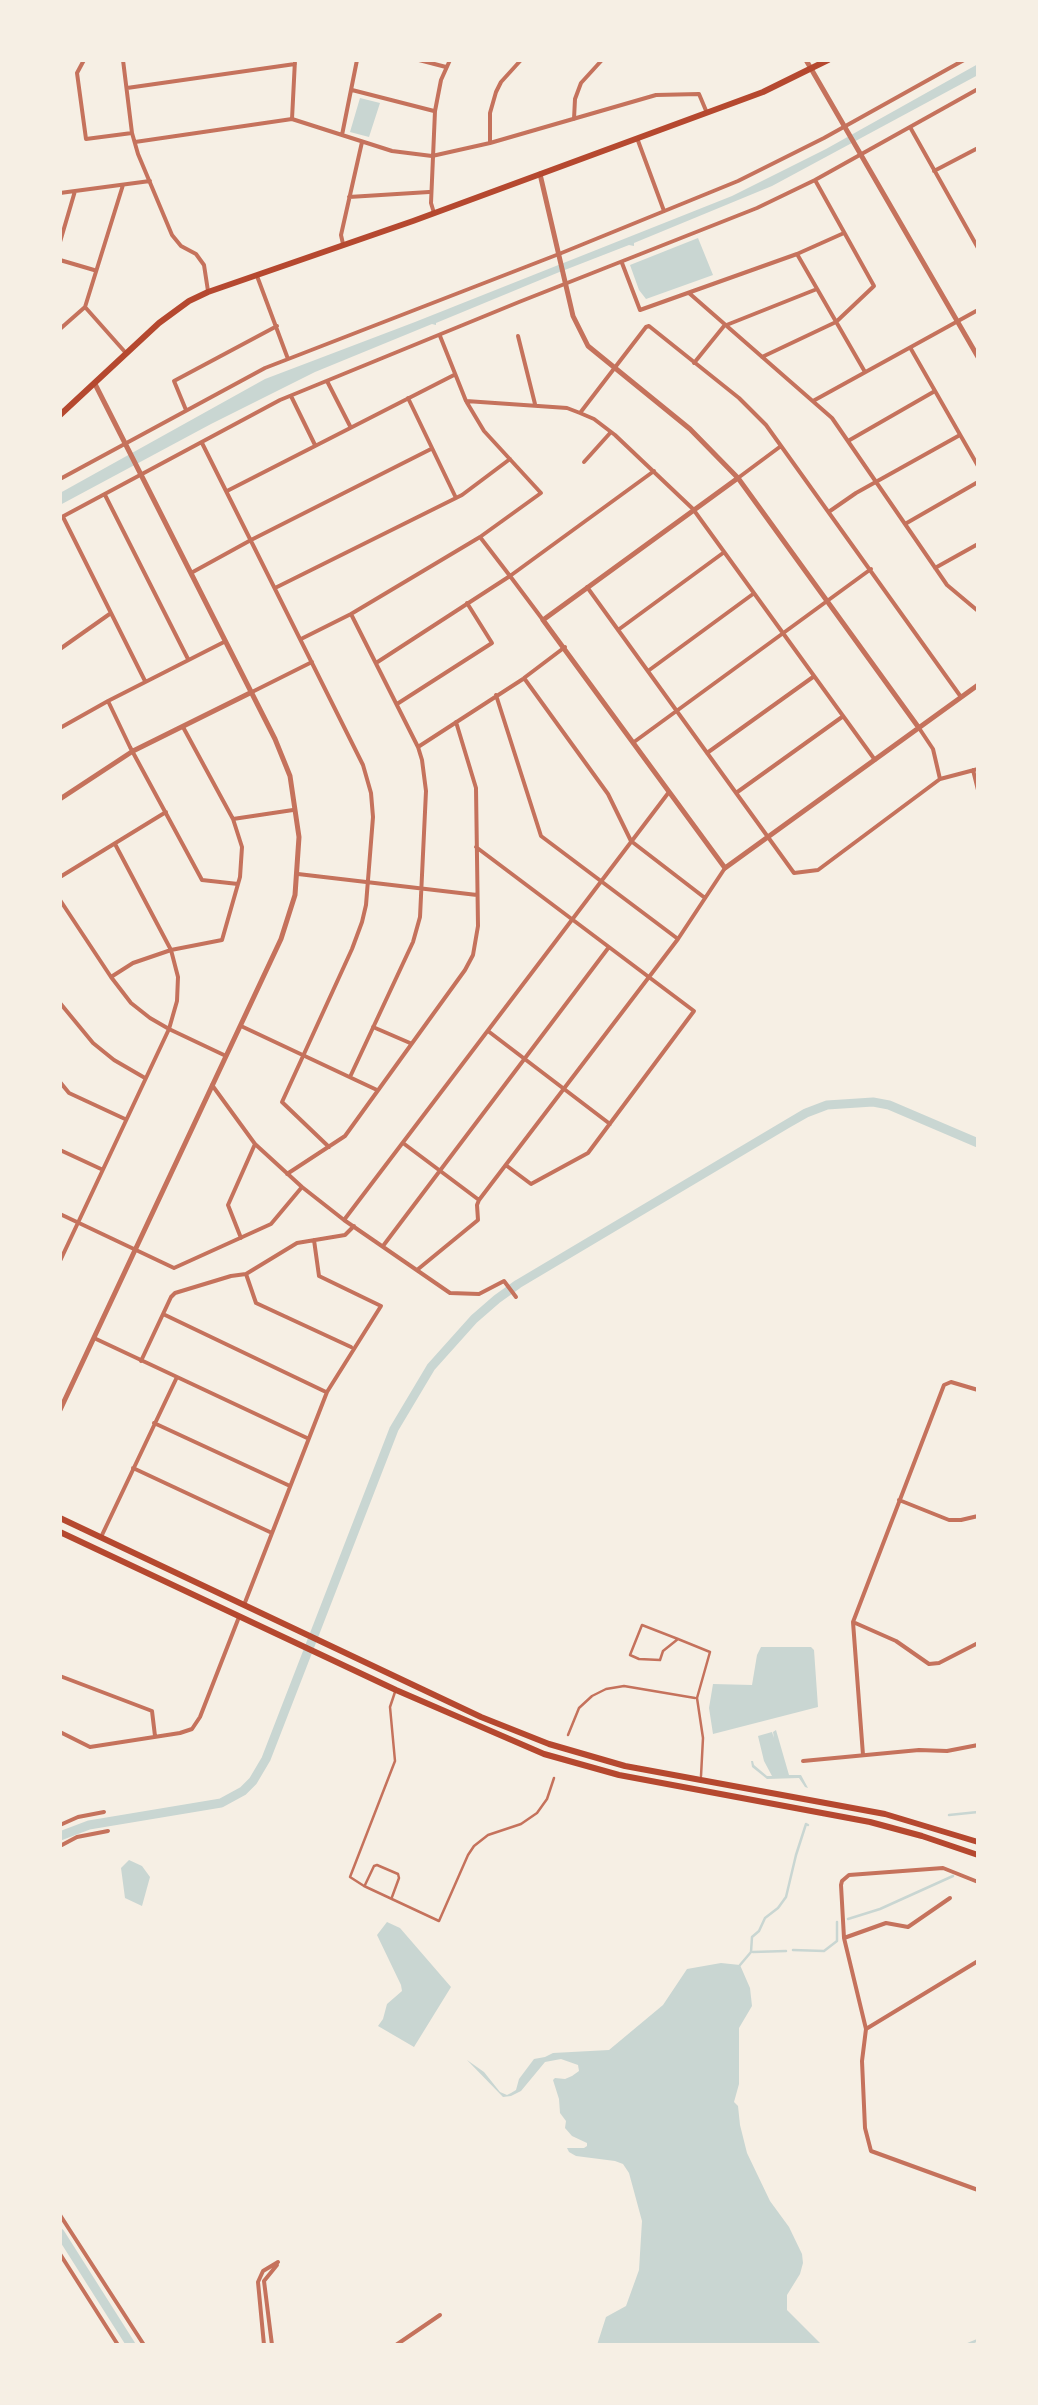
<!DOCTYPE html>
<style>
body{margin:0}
#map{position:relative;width:1038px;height:2405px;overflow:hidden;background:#f6efe4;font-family:"Times New Roman",serif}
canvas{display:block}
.frame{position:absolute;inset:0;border:62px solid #f6efe4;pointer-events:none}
</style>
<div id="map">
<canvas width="1038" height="2405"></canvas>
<div class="frame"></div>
</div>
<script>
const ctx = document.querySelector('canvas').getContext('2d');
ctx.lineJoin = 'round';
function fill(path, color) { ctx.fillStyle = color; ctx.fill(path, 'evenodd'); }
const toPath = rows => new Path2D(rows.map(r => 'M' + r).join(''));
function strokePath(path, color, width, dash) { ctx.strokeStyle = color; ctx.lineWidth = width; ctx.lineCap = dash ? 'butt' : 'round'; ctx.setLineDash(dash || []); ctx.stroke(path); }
const water = toPath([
 [978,64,978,75,772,186,634,243,634,246,629,245,557,273,436,323,436,325,432,324,315,372,211,424,60,505,60,493,265,379,415,322,732,196,826,149],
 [360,98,380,103,369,137,350,132],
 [698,238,713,275,646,299,639,290,630,265],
 [761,1647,811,1647,814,1650,818,1707,713,1734,709,1708,713,1684,752,1685,757,1655],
 [776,1730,789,1775,801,1775,808,1788,805,1787,799,1778,767,1779,752,1767,751,1761,753,1761,754,1765,767,1776,772,1776,764,1761,758,1736,772,1732,774,1738,773,1732],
 [129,1860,142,1866,150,1877,142,1906,125,1898,121,1868],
 [387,1922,400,1928,451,1987,414,2047,378,2026,383,2019,387,2004,402,1991,401,1985,377,1935],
 [721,1963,740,1965,750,1988,752,2006,739,2028,739,2084,734,2102,738,2106,740,2125,747,2153,770,2201,789,2227,802,2254,803,2263,800,2274,787,2295,787,2310,822,2345,597,2345,606,2317,626,2306,639,2270,642,2221,629,2173,623,2164,615,2161,576,2156,569,2152,567,2148,584,2148,587,2146,587,2143,572,2136,565,2128,566,2121,560,2113,559,2099,553,2080,555,2078,565,2079,572,2076,579,2071,578,2065,561,2059,545,2062,521,2091,511,2096,503,2097,467,2060,484,2072,500,2092,507,2095,511,2093,516,2090,519,2079,534,2059,545,2057,553,2053,609,2050,663,2005,687,1969]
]);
const stream = toPath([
 [949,1815,978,1812],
 [848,1919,880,1909,953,1876],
 [793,1950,824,1951,837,1941,837,1922],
 [753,1952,786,1951],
 [740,1965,751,1952,752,1937,759,1931,765,1918,778,1908,786,1897,796,1855,806,1824,808,1825],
 [966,2345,978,2340]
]);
const canal = toPath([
 [60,1836,89,1825,221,1803,243,1791,253,1781,266,1759,394,1429,431,1367,474,1319,497,1299,518,1284,787,1124,806,1113,827,1105,873,1102,889,1105,978,1143],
 [60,2233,131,2345]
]);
const service = toPath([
 [678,1639,663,1651,660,1660,639,1659,630,1655,642,1625,678,1639,710,1652,697,1698,703,1738,701,1776],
 [395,1692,390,1707,395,1761,350,1877,364,1886,439,1921,468,1855,474,1846,488,1835,521,1824,537,1813,547,1799,554,1778],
 [568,1735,579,1708,592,1696,606,1689,624,1686,695,1698],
 [365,1885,374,1866,377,1865,398,1874,399,1878,392,1897]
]);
const minor = toPath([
 [84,60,77,73,86,139,132,133],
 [123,60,132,133,138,154,172,235,181,246,196,254,204,265,208,291],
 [419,60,446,67],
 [127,88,295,64],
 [352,90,434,111],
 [292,119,342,135,357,60],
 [574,119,575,99,581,83,602,60],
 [910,127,978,248],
 [342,135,392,151,432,156,490,143,656,95,699,94,707,113],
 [637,138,664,211],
 [135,142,292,119,295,60],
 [490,143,490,113,496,92,501,82,521,60],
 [934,171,978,148],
 [60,193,150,181],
 [349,197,429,192],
 [434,213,431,203,435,111,441,80,450,60],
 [60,242,75,191],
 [343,244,341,235,362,142],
 [797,254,865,372],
 [60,260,94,270],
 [622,263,640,310,797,254,844,233],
 [257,276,288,359],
 [689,293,832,418,947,585,978,611],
 [85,307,125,352],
 [60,329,85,307,123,185],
 [518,336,535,404],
 [911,349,978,466],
 [762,357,836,322,874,286,815,180],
 [694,363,724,326,817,289],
 [327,381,350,426],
 [291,396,315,445],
 [408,398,456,498],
 [466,401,567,408,580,413],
 [813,401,978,310],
 [186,410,174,381,277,326],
 [848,441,935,391],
 [202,443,363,765,371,793,373,817,366,905,362,922,352,949,282,1102,329,1147],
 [584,462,611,432],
 [738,478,781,446],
 [60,479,265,368,559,254,738,181,824,138,964,60],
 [227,491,454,375],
 [105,495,188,659],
 [830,511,856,493,960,435],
 [63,517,145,681],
 [60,518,280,400,519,302,757,208,815,180,978,89],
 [905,524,978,482],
 [935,568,978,544],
 [191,573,251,540,431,449],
 [587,587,794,873,818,870,940,779,933,749,919,728],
 [275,588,462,495,510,459],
 [543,620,510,576,654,471],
 [618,630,723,553],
 [301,639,351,614,480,537,541,493,484,431,466,401,440,336],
 [565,647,524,678,608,794,631,841,705,898],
 [60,649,111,613],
 [376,663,510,576,480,537],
 [648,671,753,594],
 [252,692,312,662],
 [496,695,541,836,678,939],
 [108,701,130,747,202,880,238,884],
 [397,704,492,643,467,603],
 [60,728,108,701,224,642],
 [634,742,871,569],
 [418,747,523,679],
 [707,753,813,677],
 [875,760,693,509,615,435,594,419,580,413,646,327,649,326,739,398,766,425,961,697],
 [973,770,978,790],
 [940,779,978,769],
 [736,793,842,717],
 [233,819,293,810],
 [476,847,694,1011,588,1153,531,1184,507,1166],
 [298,874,477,895],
 [60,877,166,812],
 [60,900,111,977,131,1003,150,1018,169,1029,226,1056],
 [111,977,133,963,171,950,222,940,240,877,242,847,233,819,183,727],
 [60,1003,93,1043,114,1060,145,1078],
 [241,1026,377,1090],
 [373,1027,410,1043],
 [488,1031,610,1124],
 [350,1077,413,942,420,917,426,791,422,760,418,747,351,614],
 [60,1082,69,1093,125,1119],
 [212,1085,255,1144,302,1187,344,1220,450,1293,479,1294,504,1281,516,1297],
 [403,1143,479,1200,678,939,725,868],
 [60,1150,101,1169],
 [287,1174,345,1136,465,970,473,955,478,926,476,788,456,722],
 [60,1214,174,1268,271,1224,302,1187],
 [344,1220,669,792],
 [241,1238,228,1205,255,1144],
 [383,1246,609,947],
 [60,1261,169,1029,177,1001,178,977,171,950,115,844],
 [417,1270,478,1220,477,1205,479,1200],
 [246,1274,256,1303,351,1347],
 [163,1314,326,1392],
 [94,1338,307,1438],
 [141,1361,171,1297,175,1293,231,1276,246,1274,297,1243,345,1235,354,1226],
 [154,1423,290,1486],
 [133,1468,272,1533],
 [899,1500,949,1520,961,1520,978,1516],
 [102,1535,177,1377],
 [244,1605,327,1392,381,1306,319,1276,314,1240],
 [853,1622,896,1641,929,1664,939,1663,978,1643],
 [60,1676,152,1711,155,1736],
 [60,1732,90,1747,180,1733,192,1729,200,1717,239,1617],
 [863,1755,853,1622,944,1385,951,1382,978,1390],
 [803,1761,919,1750,947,1751,978,1745],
 [60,1825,78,1817,104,1812],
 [60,1846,77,1837,108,1831],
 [978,1882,943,1868,849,1875,842,1881,841,1885,844,1938,866,2029,978,1961],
 [844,1938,886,1923,908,1927,950,1898],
 [866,2029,862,2061,865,2128,871,2151,978,2190],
 [60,2215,144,2345],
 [60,2254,118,2345],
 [264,2345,258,2282,263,2271,278,2262],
 [272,2345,264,2281,277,2265],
 [396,2345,440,2315]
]);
const tertiary = toPath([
 [806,60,978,357],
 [540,174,573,316,588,346,690,429,738,478,919,728],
 [738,478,543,620,725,868,978,685],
 [60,799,133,751,252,692],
 [60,1410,281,939,295,895,299,837,290,776,275,739,95,384]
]);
const primary = toPath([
 [60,415,159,323,189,301,208,292,413,221,763,92,828,60],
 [60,1518,481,1717,549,1744,625,1766,885,1814,978,1842],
 [60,1532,396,1690,544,1754,619,1775,870,1822,922,1836,978,1855]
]);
fill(water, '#c9d6d2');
strokePath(stream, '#c9d6d2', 2.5);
strokePath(canal, '#c9d6d2', 9);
strokePath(service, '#c5725c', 2.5);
strokePath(minor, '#c5725c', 4);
strokePath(tertiary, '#c5725c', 5);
strokePath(primary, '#b5482f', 6);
</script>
